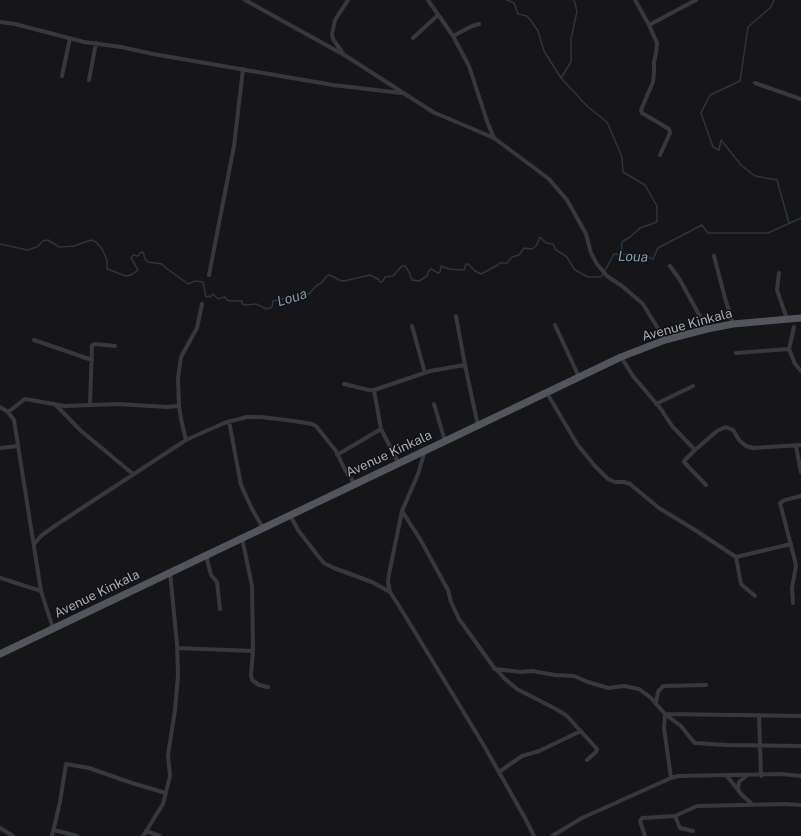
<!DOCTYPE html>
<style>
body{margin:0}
canvas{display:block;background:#161618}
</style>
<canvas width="801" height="836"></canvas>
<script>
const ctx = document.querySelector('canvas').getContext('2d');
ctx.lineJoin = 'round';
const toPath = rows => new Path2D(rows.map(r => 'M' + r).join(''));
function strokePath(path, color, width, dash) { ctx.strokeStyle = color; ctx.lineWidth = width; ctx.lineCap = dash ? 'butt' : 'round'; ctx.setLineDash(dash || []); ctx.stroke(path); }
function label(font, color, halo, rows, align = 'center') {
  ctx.font = font + ' "Public Sans",sans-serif'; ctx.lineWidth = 3; ctx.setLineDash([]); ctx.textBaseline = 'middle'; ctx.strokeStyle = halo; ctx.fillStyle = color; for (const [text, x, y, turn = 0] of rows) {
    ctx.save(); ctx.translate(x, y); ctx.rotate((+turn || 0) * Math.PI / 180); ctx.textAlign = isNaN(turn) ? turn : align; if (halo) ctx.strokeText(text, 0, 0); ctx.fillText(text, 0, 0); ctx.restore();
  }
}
const stream = toPath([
 [507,0,514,3,518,14,527,16,532,22,538,31,544,51,561,78],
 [574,0,577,11,571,39,571,62,561,78,588,107,607,122,622,157,623,172,645,185,657,206,657,222,640,228,630,237,622,242,621,254],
 [774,0,771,7,748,27,740,81,710,95,701,113,713,147,719,150,721,140,741,165,755,176,777,180,789,223],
 [0,244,27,250,37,247,43,241,48,240,59,247,74,246,91,240,96,242,102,249,107,260,107,269,126,276,131,275,138,270,131,258,133,255,138,256,140,253,143,252,145,259,148,262,162,264,166,268,188,284,195,281,203,282,206,297,209,296,210,297,213,294,218,299,225,297,227,300,231,301,242,301,242,304,247,305,256,304,267,309,272,307,273,301,292,297,297,294,309,294,317,285,320,284,328,275,334,277,339,280,344,281,370,275,378,279,380,282,383,281,385,277,393,276,402,266,405,266,409,272,412,280,419,281,427,276,428,272,431,269,438,273,440,272,441,266,449,269,464,270,466,264,468,264,475,271,481,274,498,265,499,263,507,263,512,257,519,255,524,248,532,249,536,246,540,237,546,243,553,244,556,250,566,256,575,270,588,277,599,277,602,276,614,254,643,255,653,259,658,248,702,225,708,233,768,233,801,218]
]);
const minor = toPath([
 [245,0,346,56,433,112,494,138,549,179,567,200,586,234,591,253,597,264,607,276,622,286,643,304,665,340],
 [428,0,453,36,469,66,487,121,494,138],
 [635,0,649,25,657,43,656,53,654,62,654,72,653,82,641,110,642,113,669,129,670,133,660,155],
 [0,22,15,24,84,42,121,47,153,54,333,85,401,93],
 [649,25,696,0],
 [453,36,472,26,479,24],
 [413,38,438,15],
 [344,55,333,39,332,34,335,20,348,0],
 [62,76,70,38],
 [89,80,96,43],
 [755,83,801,99],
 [714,256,725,298,733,324],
 [670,266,680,280,707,329],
 [779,273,777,290,787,319],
 [209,275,234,146,243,69],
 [456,316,465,365,478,426],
 [555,325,579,377],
 [412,326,425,373],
 [794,327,789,349,795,364,801,371],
 [34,340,92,360],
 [736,353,789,349],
 [621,357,633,376,661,409,672,426,695,450,717,431,726,427,733,430,739,440,746,446,753,448,801,445],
 [344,384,369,390,374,390],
 [547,393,577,444,594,465,608,479,615,482,624,482,630,484,659,508,695,530,736,557,791,544],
 [55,404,80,430,133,474],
 [434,404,445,441],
 [656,404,693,386],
 [90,405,92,345,95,344,115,346],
 [179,406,178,378,181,357,197,328,202,304],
 [0,407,8,412,25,399,65,406,118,404,167,407,179,406,181,419,186,440],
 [8,412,14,420,41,591,53,628],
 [229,421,241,485,252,509,263,528],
 [796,446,801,472],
 [0,448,18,446],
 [695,450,685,460,684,462,706,485],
 [337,455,381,429],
 [399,464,381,429,374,390,430,371,465,365],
 [402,511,420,539,448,590,451,602,459,619,495,669,521,672,532,671,555,675,574,676,588,682,608,688,624,686,639,689,650,697,665,714,681,726,692,740,695,743,727,745,801,746],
 [290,515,298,530,318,556,324,563,334,568,372,582,390,592,404,614,483,744,525,818,534,836],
 [34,544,42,535,59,523,186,440,224,423,247,417,261,417,294,421,312,424,316,426,336,451,345,470,355,484],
 [206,555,211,575,217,582,220,609],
 [736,557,741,584,755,596],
 [0,578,41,591],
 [390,592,388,582,389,574,402,511,418,474,425,451],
 [793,603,792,588,796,566,795,561,780,503,785,500,801,496],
 [177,648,253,651,252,586,242,538],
 [253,651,251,675,252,680,259,685,268,687],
 [496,669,505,679,517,689,556,709,567,716,597,749,596,752,587,760],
 [656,702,658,692,663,686,706,685],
 [665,714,664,728,671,778,678,776,782,774,801,776],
 [665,714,801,716],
 [759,715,761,776],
 [499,772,522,756,539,751,581,731],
 [727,776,742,795,752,804],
 [738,789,739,782,746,776],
 [675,816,680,828,693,831],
 [0,828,13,836],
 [54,830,77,836],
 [146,831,160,836],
 [52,836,60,802,66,764,89,768,132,783,166,793],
 [143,836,163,804,170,776,168,755,175,710,178,675,177,644,170,572],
 [552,836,582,818,671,778],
 [645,836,640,821,642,818,675,816,697,806,785,804,801,805]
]);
const primary = toPath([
 [0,654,621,357,665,340,707,329,733,324,801,318]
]);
const streetNames = [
 ["Avenue Kinkala",687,325,-15],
 ["Avenue Kinkala",389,454,-25],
 ["Avenue Kinkala",97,594,-26]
];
const waterNames = [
 ["Loua",633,257,2],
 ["Loua",292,298,-17]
];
strokePath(stream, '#2c353c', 1.5);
strokePath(minor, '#37383d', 4);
strokePath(primary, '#53555c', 7);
label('13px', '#a8adb8', '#111113', streetNames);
label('italic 14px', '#7f9bb3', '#111113', waterNames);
</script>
